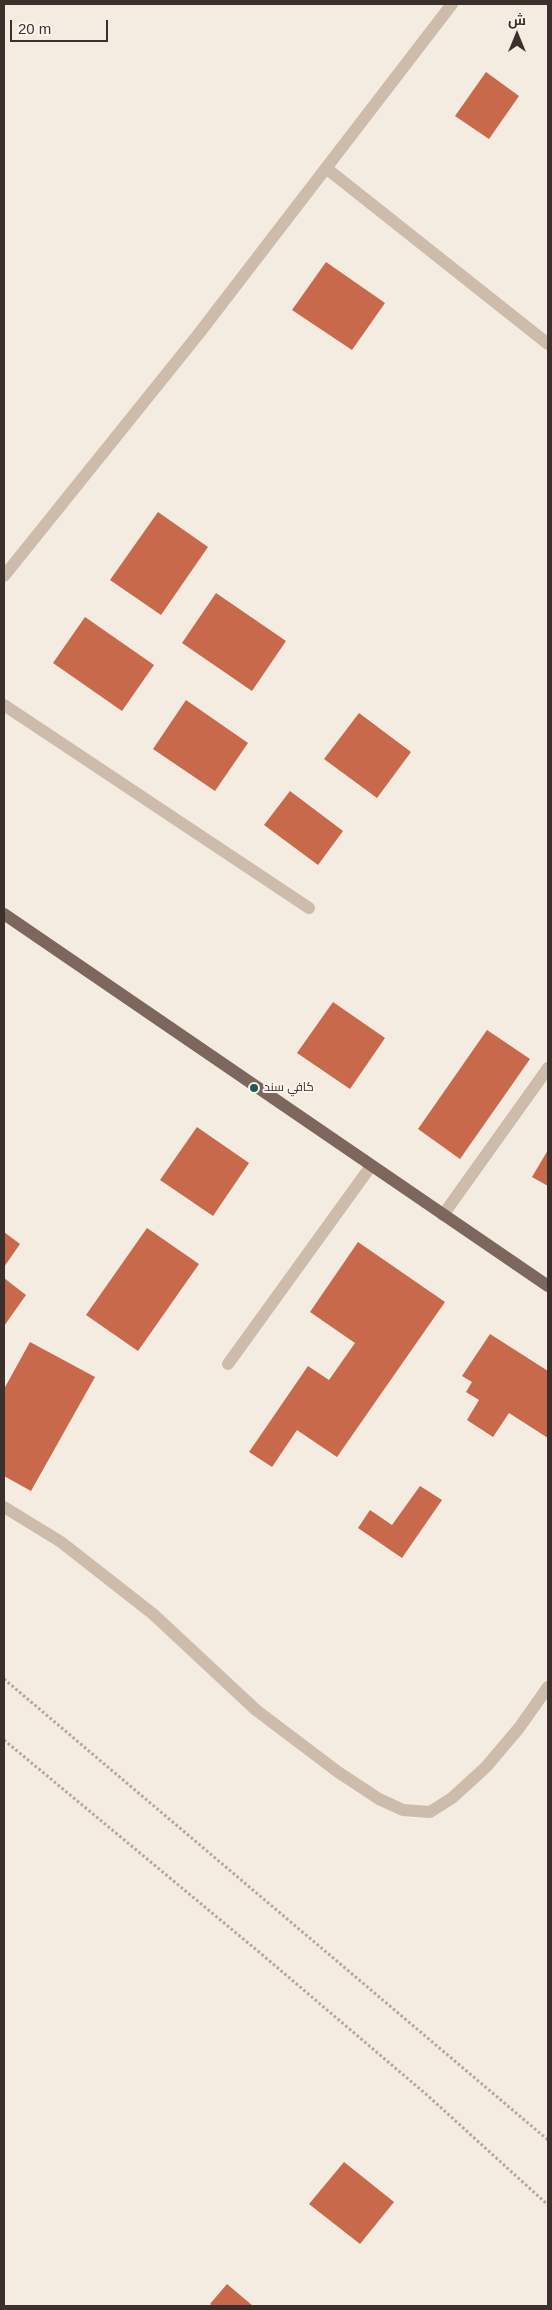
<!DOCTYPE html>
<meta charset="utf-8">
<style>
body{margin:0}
#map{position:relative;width:552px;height:2310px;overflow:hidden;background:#f4ebe1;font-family:Helvetica,Cairo,sans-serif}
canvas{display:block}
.frame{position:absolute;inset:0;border:5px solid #3b302b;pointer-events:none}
.north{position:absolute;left:492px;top:10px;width:50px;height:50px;-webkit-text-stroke:4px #fbf5ee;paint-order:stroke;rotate:0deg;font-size:14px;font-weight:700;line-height:20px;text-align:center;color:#3b302b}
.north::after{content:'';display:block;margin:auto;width:18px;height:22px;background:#3b302b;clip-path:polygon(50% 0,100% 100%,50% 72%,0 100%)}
.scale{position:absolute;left:10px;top:20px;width:98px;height:22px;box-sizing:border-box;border:2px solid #3b302b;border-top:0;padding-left:6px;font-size:15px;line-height:18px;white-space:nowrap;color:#3b302b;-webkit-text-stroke:4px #fbf5ee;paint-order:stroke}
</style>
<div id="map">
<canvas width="552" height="2310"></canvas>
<div class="frame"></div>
<div class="north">ش</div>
<div class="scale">20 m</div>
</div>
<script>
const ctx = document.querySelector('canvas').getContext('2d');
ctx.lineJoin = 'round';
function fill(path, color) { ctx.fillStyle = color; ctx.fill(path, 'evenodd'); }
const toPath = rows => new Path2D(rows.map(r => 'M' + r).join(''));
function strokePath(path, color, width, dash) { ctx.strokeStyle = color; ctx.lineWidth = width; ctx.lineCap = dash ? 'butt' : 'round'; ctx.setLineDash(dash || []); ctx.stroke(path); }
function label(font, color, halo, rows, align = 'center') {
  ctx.font = font + ' Helvetica,Cairo,sans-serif'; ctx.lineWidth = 4; ctx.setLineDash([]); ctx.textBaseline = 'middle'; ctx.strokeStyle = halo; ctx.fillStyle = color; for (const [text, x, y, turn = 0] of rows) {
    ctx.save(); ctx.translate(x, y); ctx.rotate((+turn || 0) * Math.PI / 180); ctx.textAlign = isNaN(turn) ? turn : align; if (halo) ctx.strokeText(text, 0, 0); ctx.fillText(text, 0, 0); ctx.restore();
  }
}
const building = toPath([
 [486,72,519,96,489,139,455,116],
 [326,262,385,303,352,350,292,310],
 [158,512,208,547,161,615,110,580],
 [216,593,286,641,252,691,182,643],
 [85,617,154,665,122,711,53,663],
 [186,700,248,743,215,791,153,749],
 [359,713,411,752,377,798,324,759],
 [290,791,343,831,318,865,264,825],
 [333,1002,385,1038,350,1089,297,1053],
 [487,1030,530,1059,460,1159,418,1129],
 [197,1127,249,1163,213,1216,160,1180],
 [548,1150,548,1186,532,1177],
 [147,1228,199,1264,138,1351,86,1315],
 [4,1232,20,1244,4,1267],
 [358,1242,445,1302,337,1457,297,1430,272,1467,249,1452,308,1366,329,1380,355,1343,310,1312],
 [4,1278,26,1295,4,1326],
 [490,1334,548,1371,548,1438,509,1413,493,1437,467,1420,479,1400,466,1392,472,1382,462,1376],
 [30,1342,95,1377,31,1491,4,1476,4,1389],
 [420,1486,442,1500,402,1558,358,1528,370,1510,392,1525],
 [344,2162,394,2202,360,2244,309,2204],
 [227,2284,253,2306,213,2306,210,2304]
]);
const path = toPath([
 [4,1679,548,2140],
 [4,1740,259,1952,427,2095,548,2205]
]);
const lane = toPath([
 [228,1364,371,1166]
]);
const street = toPath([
 [326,168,548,344],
 [4,576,197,336,452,4],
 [4,705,309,908],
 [443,1215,548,1068],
 [4,1507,61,1542,153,1614,256,1710,338,1772,379,1799,403,1810,430,1812,452,1798,486,1767,519,1728,548,1687]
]);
const primary = toPath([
 [4,914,548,1286]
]);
const markers = [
 [254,1088,5,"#1f5a5e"]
];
const poiNames = [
 ["كافي سند",264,1088]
];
fill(building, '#c8694b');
strokePath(path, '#b9a596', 3, [2.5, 2.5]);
strokePath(lane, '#cdbbac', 12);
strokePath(street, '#cdbbac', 12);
strokePath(primary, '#7d675c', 12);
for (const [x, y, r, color] of markers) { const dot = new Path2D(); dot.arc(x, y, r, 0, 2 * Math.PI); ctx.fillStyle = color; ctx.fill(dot); strokePath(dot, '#fbf5ee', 2); }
label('12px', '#3b302b', '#fbf5ee', poiNames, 'left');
</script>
